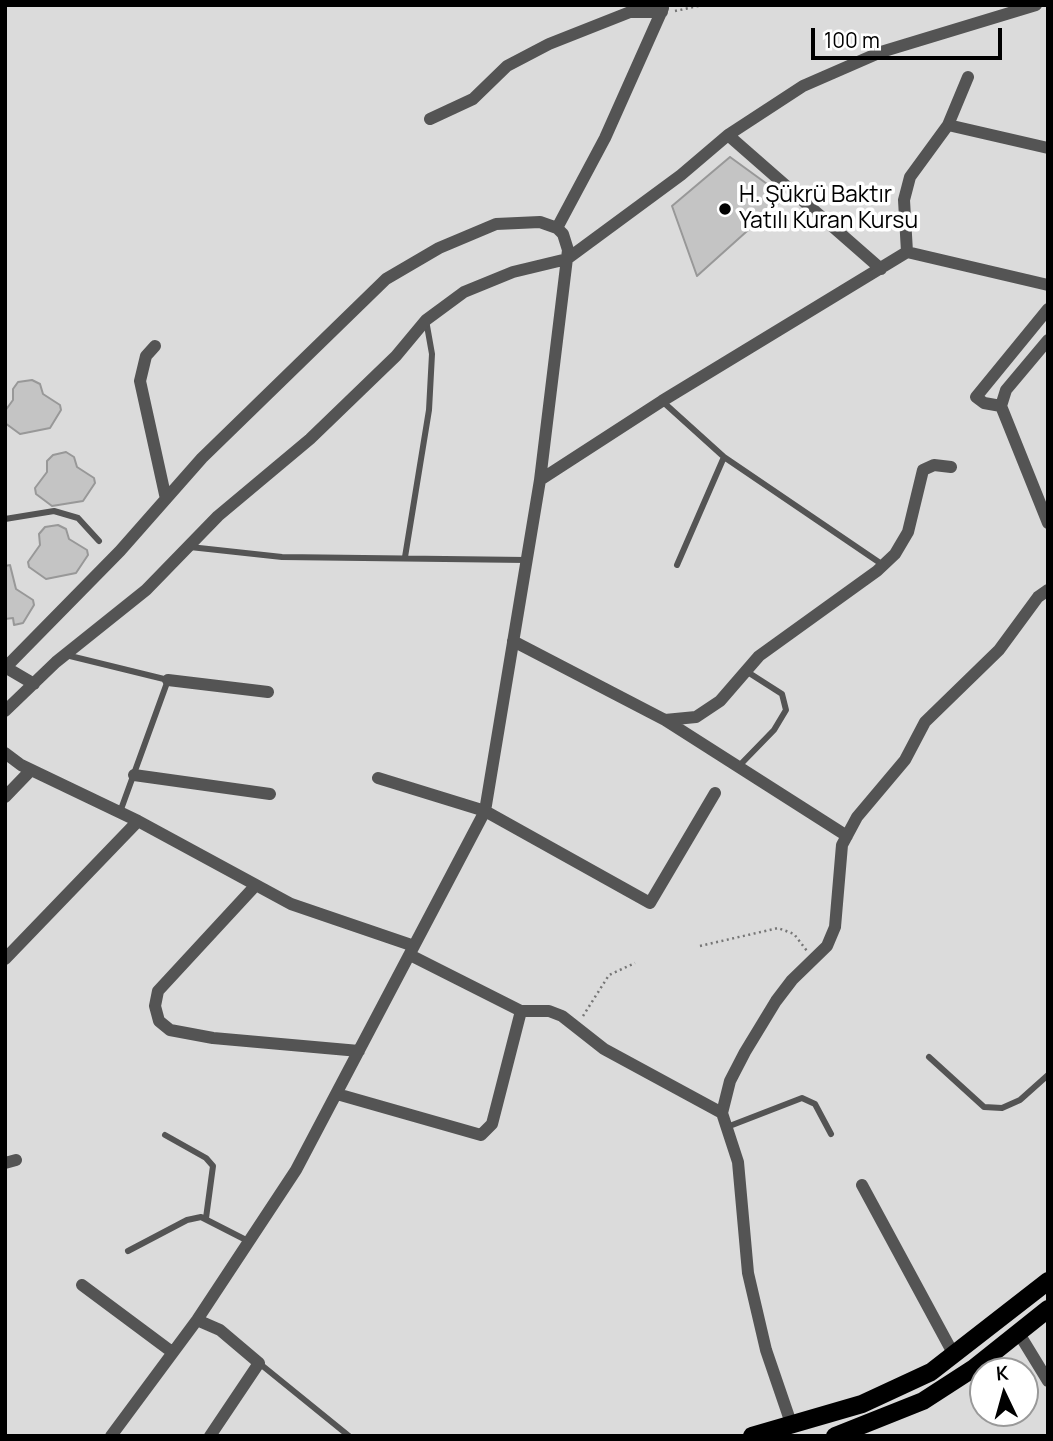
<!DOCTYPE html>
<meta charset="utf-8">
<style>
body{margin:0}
#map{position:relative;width:1053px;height:1441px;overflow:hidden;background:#fff;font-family:Manrope,sans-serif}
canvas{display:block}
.frame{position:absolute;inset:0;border:7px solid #000;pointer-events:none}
.north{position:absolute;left:969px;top:1357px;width:70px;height:70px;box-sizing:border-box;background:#fff;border:2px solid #999;border-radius:50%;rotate:355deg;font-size:19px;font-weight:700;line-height:28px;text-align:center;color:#000}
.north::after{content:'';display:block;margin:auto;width:24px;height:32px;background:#000;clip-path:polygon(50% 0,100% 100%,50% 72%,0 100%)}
.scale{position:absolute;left:811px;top:28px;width:191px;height:32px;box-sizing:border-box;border:4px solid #000;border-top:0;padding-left:9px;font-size:21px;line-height:24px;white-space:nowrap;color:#000;-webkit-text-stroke:5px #fff;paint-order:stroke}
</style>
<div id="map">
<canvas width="1053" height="1441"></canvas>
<div class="frame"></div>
<div class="north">K</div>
<div class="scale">100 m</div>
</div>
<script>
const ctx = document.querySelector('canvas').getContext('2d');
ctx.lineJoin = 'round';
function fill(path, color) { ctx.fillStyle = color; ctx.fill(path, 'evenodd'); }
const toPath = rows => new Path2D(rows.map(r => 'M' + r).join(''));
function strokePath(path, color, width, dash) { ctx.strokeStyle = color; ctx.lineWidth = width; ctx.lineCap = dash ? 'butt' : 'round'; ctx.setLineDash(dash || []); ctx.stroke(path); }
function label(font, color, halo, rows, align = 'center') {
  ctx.font = font + ' Manrope,sans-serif'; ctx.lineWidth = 7; ctx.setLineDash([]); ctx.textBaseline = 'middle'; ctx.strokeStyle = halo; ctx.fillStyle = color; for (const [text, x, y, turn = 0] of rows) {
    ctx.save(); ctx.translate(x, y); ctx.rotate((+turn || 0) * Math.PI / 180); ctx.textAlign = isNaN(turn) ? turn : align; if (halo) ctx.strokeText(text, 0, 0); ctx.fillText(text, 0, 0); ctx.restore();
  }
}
const green = toPath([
 [5,5,1048,5,1048,1436,5,1436],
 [983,1371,1025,1371,1025,1413,983,1413]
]);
const building = toPath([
 [730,157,785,197,697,276,672,206,730,157],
 [32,380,40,384,43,394,60,405,61,410,50,428,20,434,5,423,5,411,13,400,13,389,18,382,32,380],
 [66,452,74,457,77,467,94,478,95,483,83,501,52,506,36,494,35,488,47,472,47,461,53,455,66,452],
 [58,525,66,529,69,539,87,550,88,555,76,573,46,579,29,567,28,562,40,545,39,534,45,527,58,525],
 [10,565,16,589,33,600,34,605,23,623,14,625,13,618,5,619,5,566,10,565]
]);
const path = toPath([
 [675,11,703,5],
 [700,946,778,928,794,934,807,951],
 [583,1016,609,975,635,963]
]);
const lane = toPath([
 [662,401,724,457,883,565],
 [5,519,54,511,78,518,99,541],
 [190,547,282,557,526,560],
 [405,557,429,410,432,354,426,320],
 [677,565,724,457],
 [66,655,168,680,120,812],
 [739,766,774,730,786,710,782,694,746,671],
 [929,1057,984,1107,1002,1108,1020,1100,1048,1075],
 [727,1127,802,1098,815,1104,831,1134],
 [165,1135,206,1158,213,1166,206,1218],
 [128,1251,187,1220,201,1217,248,1241],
 [259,1363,349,1436]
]);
const street = toPath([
 [430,119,473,99,507,66,549,44,630,12,662,12],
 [948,125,1048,148],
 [728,135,881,269],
 [557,228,605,138,663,8],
 [907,252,904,200,910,177,948,125,968,77],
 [1048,340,1006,390,1001,406,1048,523],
 [155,346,146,356,140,381,166,499],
 [1001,406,984,403,976,397,1048,309],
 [540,480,662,401,907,252,1048,285],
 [513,641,665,720,696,717,720,701,759,656,877,571,895,554,908,532,923,470,934,465,951,467],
 [5,667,34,684],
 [6,667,120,551,202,458,386,279,439,248,496,224,540,222,557,228,563,234,568,250,540,480,485,811,296,1170,197,1320,111,1436],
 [168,680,268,692],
 [5,711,56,662,146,590,218,516,310,439,396,356,426,320,464,292,513,272,567,259,681,175,728,135,803,86,881,52,1036,5],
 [665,720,847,836],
 [5,753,21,765,138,821,291,904,414,946],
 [134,775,270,794],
 [378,778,485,811,650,903,715,793],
 [5,797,31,770],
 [256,885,158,991,155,1006,159,1021,170,1030,213,1038,359,1051],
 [410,955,521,1011,549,1011,562,1016,604,1049,722,1113,738,1162,748,1273,766,1350,792,1426],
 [5,959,138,821],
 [337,1094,481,1135,492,1124,521,1011],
 [722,1113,730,1081,745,1052,776,1001,792,980,827,946,835,927,842,845,857,817,905,760,925,722,999,650,1038,597,1048,590],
 [5,1163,16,1160],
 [862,1185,954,1355],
 [82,1285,172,1352],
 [197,1320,220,1330,259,1363,210,1436],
 [1018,1332,1048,1381]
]);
const primary = toPath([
 [752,1436,862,1404,931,1372,1048,1281],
 [835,1436,923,1401,974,1368,1048,1309]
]);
const markers = [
 [725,209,7,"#000"]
];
const poiNames = [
 ["H. Şükrü Baktır",739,196],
 ["Yatılı Kuran Kursu",739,222]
];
fill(green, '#dbdbdb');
fill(building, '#c4c4c4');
strokePath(building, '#989898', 2);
strokePath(primary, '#dbdbdb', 20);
strokePath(path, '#767676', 2.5, [2, 3.5]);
strokePath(lane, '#545454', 6);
strokePath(street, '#545454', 12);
strokePath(primary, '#000', 18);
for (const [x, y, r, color] of markers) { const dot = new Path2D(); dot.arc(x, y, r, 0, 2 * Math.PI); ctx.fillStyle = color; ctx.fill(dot); strokePath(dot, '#fff', 2.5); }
label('23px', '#000', '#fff', poiNames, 'left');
</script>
